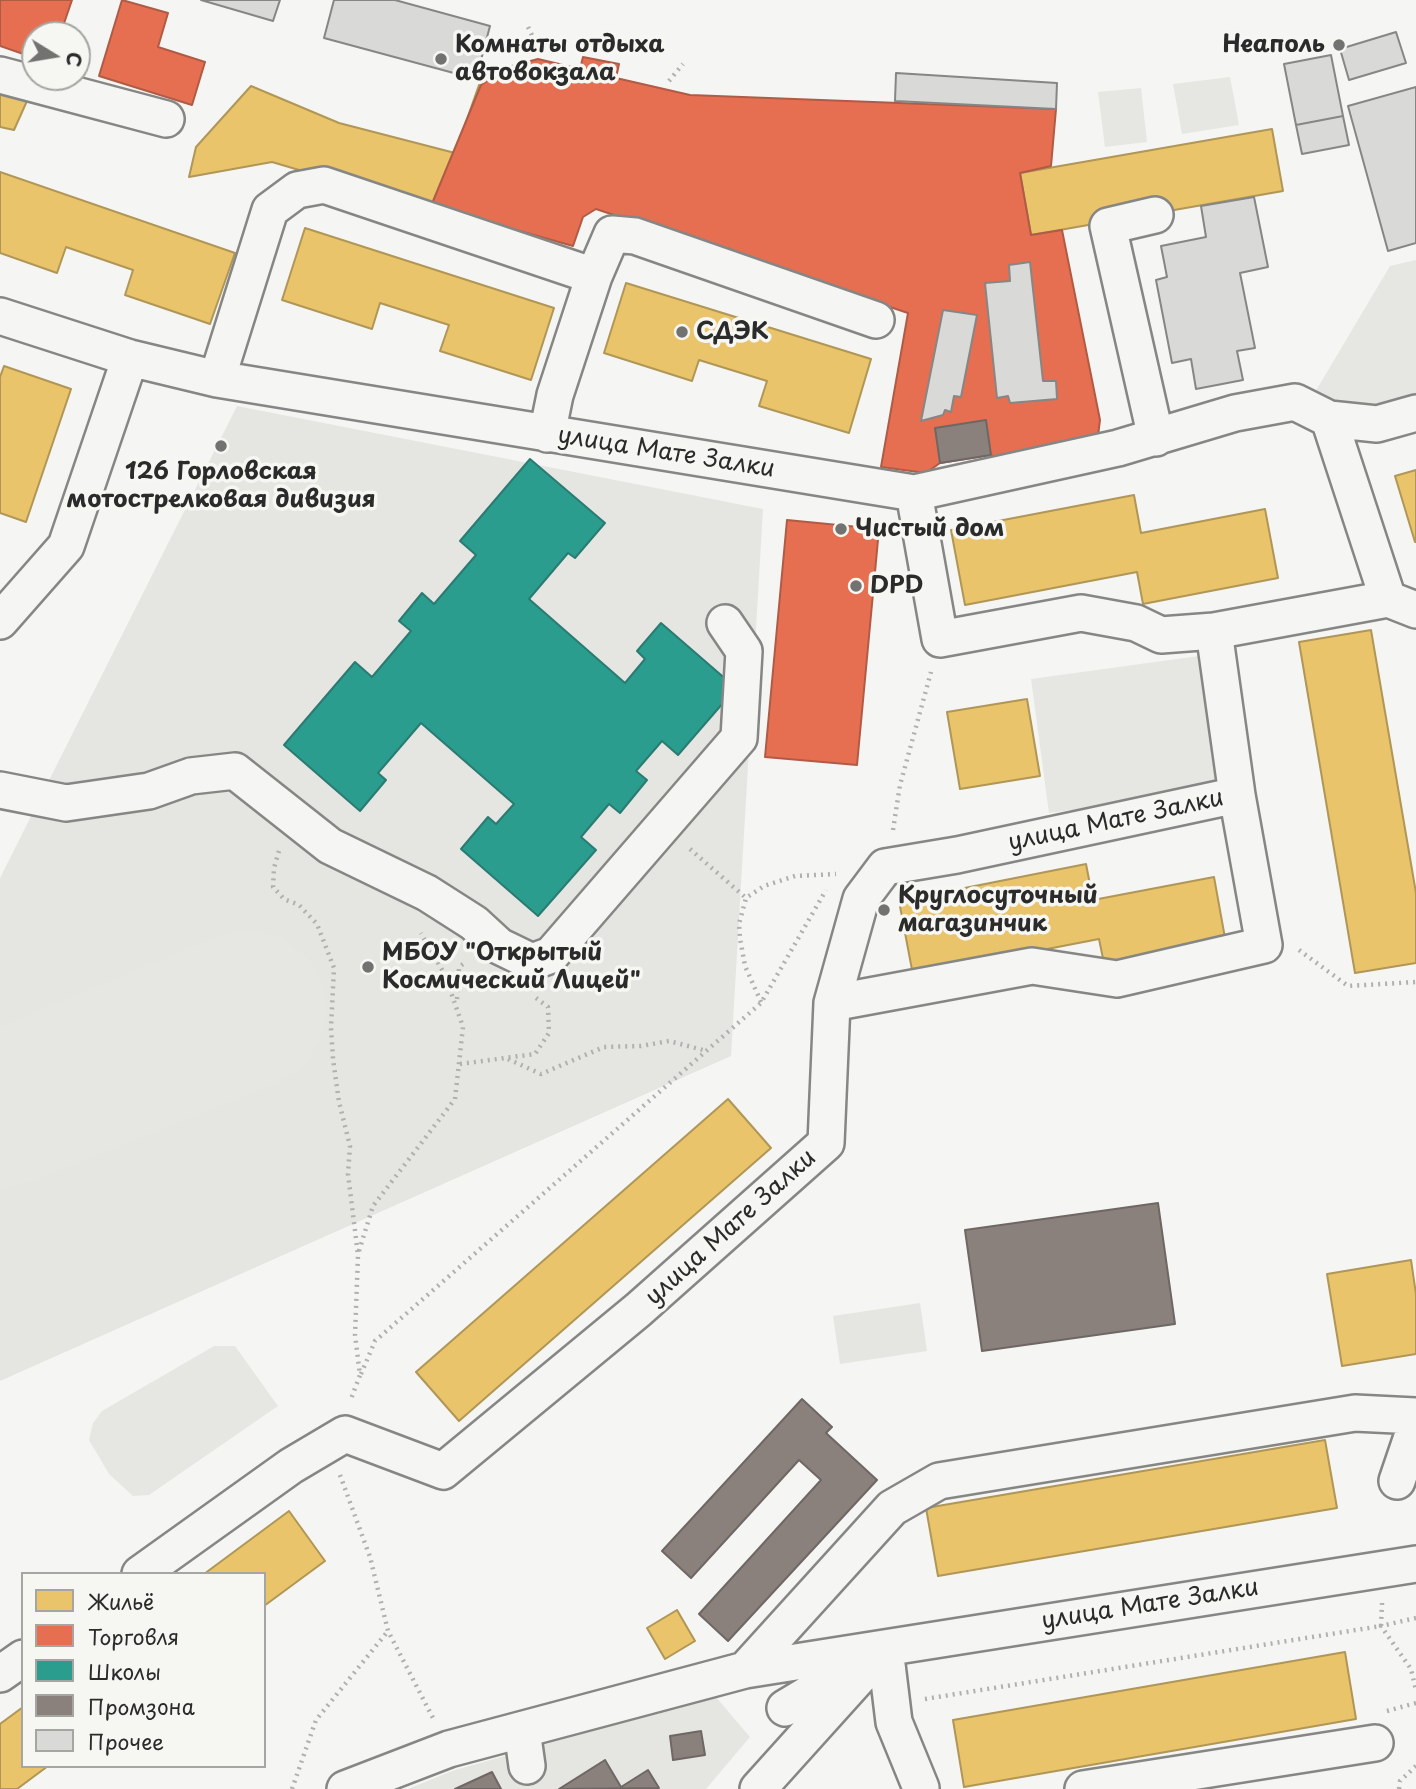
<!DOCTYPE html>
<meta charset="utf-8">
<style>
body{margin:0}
#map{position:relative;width:1416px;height:1789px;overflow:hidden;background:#f5f5f3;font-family:"Playpen Sans",sans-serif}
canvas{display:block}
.legend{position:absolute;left:21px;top:1572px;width:245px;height:196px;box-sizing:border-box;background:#f6f6f2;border:2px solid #a5a5a2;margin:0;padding:9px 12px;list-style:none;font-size:21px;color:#2b2b2b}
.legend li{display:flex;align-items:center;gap:14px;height:35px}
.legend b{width:35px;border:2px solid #a5a5a2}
.north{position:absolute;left:21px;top:21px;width:70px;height:70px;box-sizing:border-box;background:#f6f6f2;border:2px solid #a5a5a2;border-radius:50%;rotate:101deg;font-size:19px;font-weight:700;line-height:28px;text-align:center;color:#2b2b2b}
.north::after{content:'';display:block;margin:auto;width:24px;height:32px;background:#727271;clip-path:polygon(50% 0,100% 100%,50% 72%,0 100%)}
</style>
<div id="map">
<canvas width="1416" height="1789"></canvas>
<ul class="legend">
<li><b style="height:19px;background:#e9c46a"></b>Жильё</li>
<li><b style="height:19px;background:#e76f51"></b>Торговля</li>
<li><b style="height:19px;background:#2a9d8f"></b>Школы</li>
<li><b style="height:19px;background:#8a817c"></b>Промзона</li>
<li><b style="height:19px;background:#d9d9d8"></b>Прочее</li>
</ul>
<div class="north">С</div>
</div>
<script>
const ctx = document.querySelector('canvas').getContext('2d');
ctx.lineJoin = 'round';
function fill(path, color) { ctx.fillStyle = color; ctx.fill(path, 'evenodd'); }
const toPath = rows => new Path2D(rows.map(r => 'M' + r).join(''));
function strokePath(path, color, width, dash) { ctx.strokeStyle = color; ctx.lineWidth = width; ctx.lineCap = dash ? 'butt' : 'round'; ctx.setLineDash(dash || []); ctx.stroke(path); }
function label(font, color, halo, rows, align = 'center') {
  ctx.font = font + ' "Playpen Sans",sans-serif'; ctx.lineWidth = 7; ctx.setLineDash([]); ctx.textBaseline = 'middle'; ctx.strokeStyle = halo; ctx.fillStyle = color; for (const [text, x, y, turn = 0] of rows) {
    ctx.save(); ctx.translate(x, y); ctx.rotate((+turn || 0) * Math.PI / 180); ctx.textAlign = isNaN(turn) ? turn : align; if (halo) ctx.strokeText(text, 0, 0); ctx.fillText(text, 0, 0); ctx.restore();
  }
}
const built = toPath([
 [237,406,763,509,731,1056,0,1381,0,878],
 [920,1303,927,1351,840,1364,833,1316],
 [715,1696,750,1737,706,1789,408,1789,452,1771]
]);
const green = toPath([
 [1230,77,1239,125,1182,134,1173,84],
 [1141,88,1147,142,1105,147,1098,92],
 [1416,260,1416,403,1383,413,1311,399,1390,266],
 [1199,656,1217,790,1049,813,1031,679],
 [252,930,282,938,307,956,322,982,327,1013,319,1043,301,1068,275,1084,30,1182,0,1189,0,1027,221,935],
 [214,1346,235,1346,278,1406,149,1495,133,1496,109,1474,89,1440,93,1423,102,1411]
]);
const homes = toPath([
 [479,85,565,99,582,121,613,125,634,106,993,140,1001,200,984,204,994,265,885,281,647,194,564,183,549,225,465,200,431,206,387,196,272,162,189,177,196,147,251,86,339,123,455,153,479,85],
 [0,93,27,101,14,130,0,127,0,93],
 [1272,129,1283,191,1031,235,1020,173,1272,129],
 [0,172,235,253,210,324,125,295,133,270,66,247,57,273,0,253,0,172],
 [305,228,554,308,531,380,440,351,449,325,380,303,372,329,282,300,305,228],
 [626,283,871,359,849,433,759,406,767,381,699,360,692,381,604,353,626,283],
 [4,366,71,389,26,522,0,513,0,377,4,366],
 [1416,470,1416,542,1415,542,1395,476,1416,470],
 [1134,495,1141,533,1265,509,1278,578,1143,604,1137,572,965,605,951,530,1134,495],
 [1371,630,1416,893,1416,963,1355,973,1299,642,1371,630],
 [1027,699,1040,776,960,789,947,712,1027,699],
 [1086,864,1093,900,1214,877,1227,949,1106,973,1099,939,913,975,899,901,1086,864],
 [728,1099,771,1148,459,1421,416,1372,728,1099],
 [1411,1260,1416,1294,1416,1354,1342,1366,1327,1274,1411,1260],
 [1325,1440,1337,1508,938,1576,926,1508,1325,1440],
 [289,1511,325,1561,264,1606,264,1574,204,1574,289,1511],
 [677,1610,695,1641,665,1659,647,1628,677,1610],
 [1345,1652,1356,1719,964,1787,953,1720,1345,1652],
 [23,1707,23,1766,48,1766,17,1789,0,1789,0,1724,23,1707]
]);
const shops = toPath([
 [0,0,72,0,60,35,35,35,35,58,0,46,0,0],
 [122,0,168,13,158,47,205,62,192,105,99,76,122,0],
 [583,57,619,64,616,78,690,95,1056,109,1051,166,1020,173,1031,235,1062,230,1100,420,1098,436,1002,461,991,455,940,463,926,473,881,467,908,313,596,209,583,217,573,246,431,206,481,85,508,67,538,59,580,69,583,57],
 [787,520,879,529,857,765,765,757,787,520]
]);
const schools = toPath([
 [530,459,605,523,575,558,568,553,529,599,625,683,645,659,637,651,661,623,736,688,678,755,662,741,636,771,647,780,620,813,609,804,581,837,596,850,538,916,461,849,488,817,496,824,514,804,421,723,378,773,386,780,360,811,284,745,355,662,372,677,411,631,399,621,422,593,434,604,476,555,460,541,530,459]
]);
const industry = toPath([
 [986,420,991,455,940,463,935,428,986,420],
 [1158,1203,1175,1324,982,1351,965,1230,1158,1203],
 [802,1399,832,1427,826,1433,877,1480,728,1641,699,1614,821,1480,799,1460,691,1578,662,1551,802,1399],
 [701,1731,705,1755,673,1760,670,1736,701,1731],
 [605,1760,621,1787,648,1770,659,1788,559,1789,605,1760],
 [492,1772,501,1789,455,1789,492,1772]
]);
const building = toPath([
 [201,0,280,0,273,21,201,0],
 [334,0,395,0,490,26,476,79,324,38,334,0],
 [1396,32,1406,63,1349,80,1340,49,1396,32],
 [1331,55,1343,116,1296,125,1284,64,1331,55],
 [896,73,1057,83,1056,109,895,101,896,73],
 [1416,87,1416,243,1388,251,1348,106,1416,87],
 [1343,116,1349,145,1302,154,1296,125,1343,116],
 [1254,197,1268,267,1240,273,1255,348,1237,351,1243,380,1196,389,1191,359,1172,363,1156,280,1167,277,1161,246,1206,237,1201,206,1254,197],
 [1030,262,1043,381,1056,381,1057,399,1010,403,1008,396,997,398,985,283,1010,281,1009,265,1030,262],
 [943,310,977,315,961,397,954,396,951,412,945,410,943,415,921,421,943,310]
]);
const path = toPath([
 [528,27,538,48],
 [669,81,683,64],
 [893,830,900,785,931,672],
 [690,849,746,898],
 [279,851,274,868,273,887,284,899,299,905,317,924,334,968,331,1028,333,1059,339,1102,350,1146,348,1174,358,1255,355,1335,360,1375,351,1399],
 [1299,950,1348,986,1416,982],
 [457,999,459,967,466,962],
 [761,1002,745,966,740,938,739,924,746,898,764,886,795,876,836,874],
 [508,1059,541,1074,604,1047,641,1046,669,1041,707,1051],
 [460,1064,535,1054,549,1033,548,1007,536,998],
 [359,1251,373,1206,455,1099,463,1027,445,975,421,933],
 [361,1374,375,1341,761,1003,826,890],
 [340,1475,370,1557,388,1631,433,1718],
 [1416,1618,1381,1626,1411,1669,1416,1690],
 [925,1699,1381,1626,1382,1603],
 [1387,1711,1416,1703],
 [292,1789,316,1720,388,1631],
 [1399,1789,1400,1781,1416,1766]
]);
const minor = toPath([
 [0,75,166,119],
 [1155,215,1108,226,1156,438],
 [0,316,130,358,217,379,914,493,1118,448,1235,413,1295,402,1329,419,1377,424,1416,413],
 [217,379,270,210,297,190,324,185,594,276],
 [1329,419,1388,599],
 [547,434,555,395,594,276,612,234,635,236,876,320],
 [914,493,940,639,1081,613,1136,623,1161,635,1214,631,1388,599,1416,610],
 [0,621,66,546,130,358],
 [0,790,66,803,149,791,191,776,235,771,330,846,427,893,474,923,499,946,532,962,551,955,739,738,744,651,725,623],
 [832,1003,1032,966,1117,979,1264,945,1237,795],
 [1397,1481,1416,1425],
 [140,1574,291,1466,345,1434,443,1471,638,1310,826,1143,832,1003,861,899,885,867,957,855,1237,795,1214,631],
 [885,1648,894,1722,921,1788],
 [745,1670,892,1508,939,1481,1355,1413,1416,1416],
 [0,1674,23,1658],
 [785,1708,855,1666],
 [522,1730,527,1766],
 [345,1789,449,1749,745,1670,1416,1564],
 [758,1789,885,1648],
 [1083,1789,1375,1743]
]);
const markers = [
 [1339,45,7,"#727271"],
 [441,59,7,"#727271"],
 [682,332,7,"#727271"],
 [221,446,7,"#727271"],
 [841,529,7,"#727271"],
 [856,586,7,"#727271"],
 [884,910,7,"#727271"],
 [368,967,7,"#727271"]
];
const poiNames = [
 ["Комнаты отдыха",455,45],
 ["автовокзала",455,73],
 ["Неаполь",1325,45,"right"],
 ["СДЭК",696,332],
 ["126 Горловская",221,472,"center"],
 ["мотострелковая дивизия",221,500,"center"],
 ["Чистый дом",855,529],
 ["DPD",870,586],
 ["Круглосуточный",898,896],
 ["магазинчик",898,924],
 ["МБОУ \"Открытый",382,953],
 ["Космический Лицей\"",382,981]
];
const streetNames = [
 ["улица Мате Залки",666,453,9],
 ["улица Мате Залки",1116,821,-12],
 ["улица Мате Залки",731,1228,-42],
 ["улица Мате Залки",1150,1605,-9]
];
fill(built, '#e5e5e2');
fill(green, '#e6e6e2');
fill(homes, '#e9c46a');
strokePath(homes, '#b09657', 2);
fill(shops, '#e76f51');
strokePath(shops, '#af5b46', 2);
fill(schools, '#2a9d8f');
strokePath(schools, '#2a7b71', 2);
fill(industry, '#8a817c');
strokePath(industry, '#6e6764', 2);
fill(building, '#d9d9d8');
strokePath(building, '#868685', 2);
strokePath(minor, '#868685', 40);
strokePath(path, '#b0b0af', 4.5, [2, 5]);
strokePath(minor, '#f5f5f3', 35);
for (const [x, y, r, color] of markers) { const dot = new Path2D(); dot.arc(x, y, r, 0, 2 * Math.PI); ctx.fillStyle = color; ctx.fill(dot); strokePath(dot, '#f6f6f2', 2.5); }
label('bold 24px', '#2b2b2b', '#f6f6f2', poiNames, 'left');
label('24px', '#2b2b2b', '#f6f6f2', streetNames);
</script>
